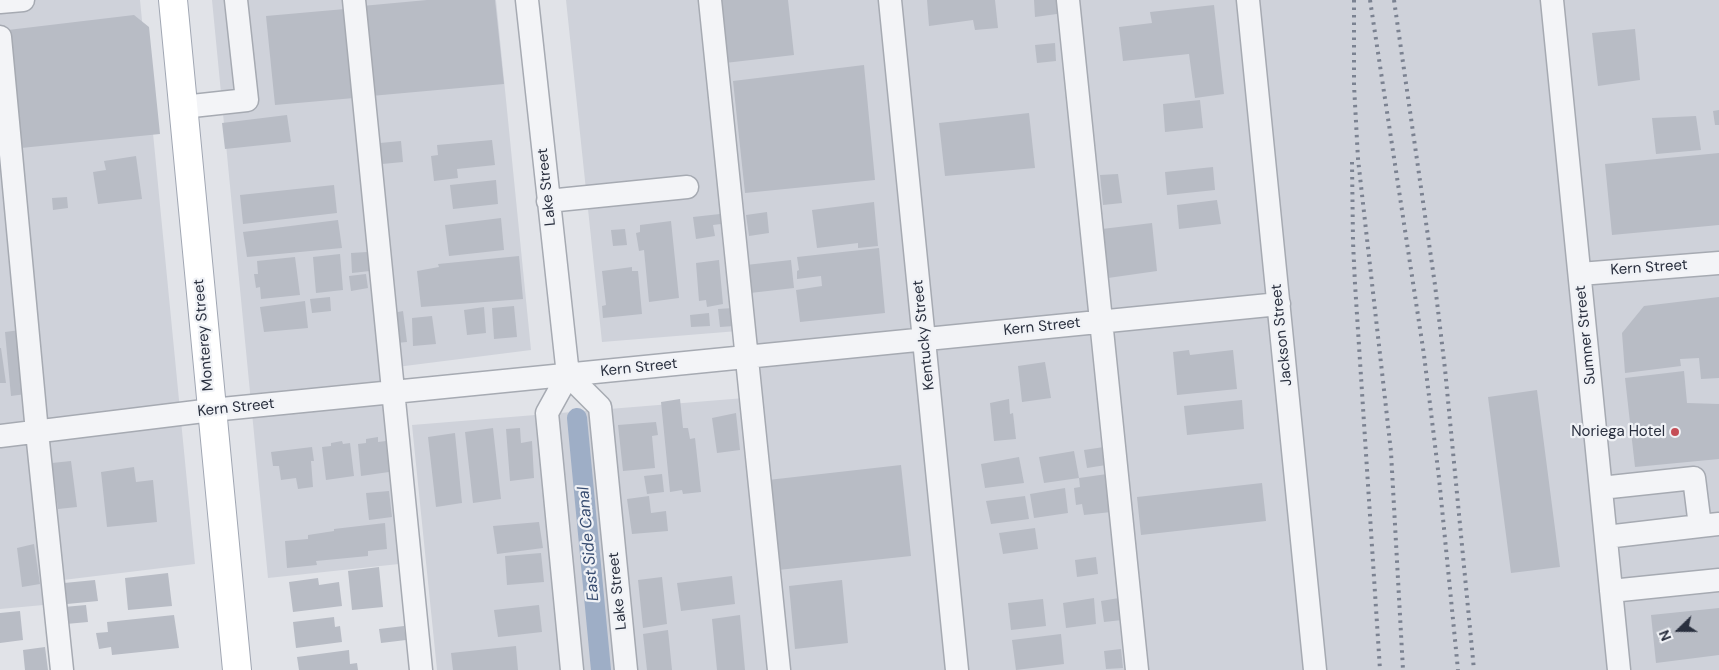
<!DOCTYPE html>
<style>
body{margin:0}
#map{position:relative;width:1719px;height:670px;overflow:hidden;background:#e1e3e8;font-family:"DM Sans",sans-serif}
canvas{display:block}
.north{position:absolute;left:1654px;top:605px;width:50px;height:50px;-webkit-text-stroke:4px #f0f2f6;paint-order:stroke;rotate:248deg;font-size:14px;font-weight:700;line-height:20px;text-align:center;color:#2a303f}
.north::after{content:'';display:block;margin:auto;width:18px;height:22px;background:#2a303f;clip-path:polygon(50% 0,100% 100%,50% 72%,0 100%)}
</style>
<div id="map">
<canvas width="1719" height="670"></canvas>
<div class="north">N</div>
</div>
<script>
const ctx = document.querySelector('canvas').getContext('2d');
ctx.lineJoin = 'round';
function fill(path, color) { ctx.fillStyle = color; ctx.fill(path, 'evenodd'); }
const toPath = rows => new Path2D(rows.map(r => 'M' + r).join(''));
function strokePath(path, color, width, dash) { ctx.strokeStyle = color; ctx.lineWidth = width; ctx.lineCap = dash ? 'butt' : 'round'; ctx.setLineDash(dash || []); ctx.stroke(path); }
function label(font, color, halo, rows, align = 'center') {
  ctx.font = font + ' "DM Sans",sans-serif'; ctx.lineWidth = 4.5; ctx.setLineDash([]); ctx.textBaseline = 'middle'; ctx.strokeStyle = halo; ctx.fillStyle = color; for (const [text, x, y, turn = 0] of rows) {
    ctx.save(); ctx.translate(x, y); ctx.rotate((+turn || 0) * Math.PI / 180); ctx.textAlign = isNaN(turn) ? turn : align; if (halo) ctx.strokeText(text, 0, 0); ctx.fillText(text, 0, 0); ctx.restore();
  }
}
const built = toPath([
 [0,0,140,0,195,564,63,580,65,603,0,609],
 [212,0,496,0,531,350,381,369,399,564,268,578],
 [566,0,1719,0,1719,670,437,670,412,425,757,397,724,77,706,79,738,331,602,342]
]);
const canal = toPath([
 [577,418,601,670]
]);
const building = toPath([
 [427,0,495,0,504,84,371,96,362,6],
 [720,0,788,0,794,55,725,63],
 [927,0,995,0,998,28,975,30,973,20,929,26],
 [1034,0,1063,0,1064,13,1035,17],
 [1214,5,1224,94,1195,98,1189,54,1123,61,1119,27,1152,23,1150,12],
 [345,9,354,98,275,105,266,16],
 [134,15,149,27,160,134,21,148,8,30],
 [1635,29,1640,80,1598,86,1592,33],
 [1055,43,1056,61,1037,63,1035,45],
 [864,65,875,180,745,193,733,81],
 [1200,100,1203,128,1165,132,1163,104],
 [1719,110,1719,125,1715,125,1713,111],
 [1029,113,1035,168,945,176,939,123],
 [287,115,291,142,225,149,222,123],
 [1696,116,1701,150,1656,154,1652,118],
 [492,140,495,165,457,169,458,178,434,181,431,156,438,155,437,145],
 [401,141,403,162,382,164,380,143],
 [1719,153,1719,225,1612,235,1605,164],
 [136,156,142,199,98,204,93,172,106,170,104,161],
 [1213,167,1215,190,1167,195,1165,172],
 [1118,174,1122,203,1103,205,1100,175],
 [496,180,498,204,453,209,450,185],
 [334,185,337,213,243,224,240,195],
 [67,197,68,208,53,210,52,198],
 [1217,200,1221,224,1179,229,1177,205],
 [874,202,878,246,858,248,858,243,817,248,812,210],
 [767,212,769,233,749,236,746,215],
 [720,214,721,224,713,225,715,236,696,239,693,217],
 [501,218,504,250,449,256,445,225],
 [338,220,342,248,247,257,243,232],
 [671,221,679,298,649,302,644,250,639,251,636,233,640,232,640,225],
 [1152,223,1157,271,1108,278,1102,229],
 [625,229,627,245,613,246,611,230],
 [879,248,885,313,800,322,796,290,822,286,821,276,797,279,797,271,799,270,797,257],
 [367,252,370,271,352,273,351,253],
 [340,254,343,290,316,293,313,257],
 [519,256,523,299,421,307,417,271,439,267,438,264],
 [295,257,300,295,261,299,260,287,256,288,254,274,258,274,257,261],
 [719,260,723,304,707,307,706,300,699,301,696,263],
 [791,260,794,288,750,293,746,265],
 [632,267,632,271,638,271,642,314,603,318,602,306,606,305,602,271],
 [366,274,368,288,351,291,349,276],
 [330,297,331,311,312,313,310,299],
 [1719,297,1719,378,1701,379,1699,358,1680,359,1681,366,1625,373,1622,333,1644,306],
 [305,301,308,328,264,332,260,307],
 [514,306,517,337,494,339,492,308],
 [484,307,486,333,467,335,464,310],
 [733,308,734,326,720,327,718,309],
 [403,311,407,342,396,343,393,313],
 [709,313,710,326,691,327,690,315],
 [432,316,436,344,413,346,412,318],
 [20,330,26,394,11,396,5,332],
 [0,348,1,348,6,383,0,383],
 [1189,350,1190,355,1233,350,1237,389,1177,395,1173,352],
 [1045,362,1051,398,1022,402,1018,366],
 [1684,371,1687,403,1719,404,1719,459,1635,467,1625,378],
 [1537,390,1560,567,1511,573,1488,397],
 [680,399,683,428,688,428,690,439,695,438,701,492,683,494,682,490,670,492,661,402],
 [1009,399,1010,414,1013,413,1016,439,994,441,990,403],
 [1242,400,1244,429,1187,435,1184,406],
 [736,413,740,450,717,453,712,418],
 [656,422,658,435,652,436,655,468,623,471,618,425],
 [493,428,501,499,473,503,465,432],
 [520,428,521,443,532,441,534,478,510,481,506,429],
 [455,433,462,503,436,507,428,437],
 [378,437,378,442,386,441,389,472,361,476,358,444,366,443,366,439],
 [342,441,343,444,350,443,354,476,326,480,322,447,331,446,331,443],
 [312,447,314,461,311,461,313,487,298,489,296,478,281,480,279,466,273,466,271,452],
 [1104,447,1106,465,1087,468,1084,450],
 [1074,451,1079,478,1044,483,1039,457],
 [1019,457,1024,483,985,488,981,464],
 [71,461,77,507,58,509,52,463],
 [901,465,911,556,778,570,768,480],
 [134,467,136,482,153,480,157,522,107,527,101,472],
 [662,474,664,492,647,494,644,476],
 [1107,474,1111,512,1084,515,1082,504,1076,505,1074,488,1080,487,1079,478],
 [1262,483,1266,521,1141,535,1137,497],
 [1065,488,1068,513,1034,518,1030,494],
 [389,491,392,517,369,520,366,493],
 [649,496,651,513,666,511,668,531,632,534,627,499],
 [1025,496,1029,519,991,524,986,501],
 [539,522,543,548,497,554,493,526],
 [385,523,387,549,368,551,368,556,316,561,317,565,287,568,285,541,308,539,308,535,334,531,334,529],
 [1035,528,1038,549,1003,554,999,533],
 [34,544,40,584,22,587,17,548],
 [541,553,544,582,507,585,505,556],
 [1096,557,1098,574,1077,577,1075,560],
 [379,567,383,607,352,610,348,571],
 [168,573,172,606,128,610,125,578],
 [732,576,735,604,681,611,677,583],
 [662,577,667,624,643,628,638,580],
 [318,578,319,585,339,582,342,606,293,612,289,582],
 [95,580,98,601,67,604,64,583],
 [842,580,848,643,795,649,789,586],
 [1094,598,1096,624,1066,628,1063,603],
 [1119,598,1122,620,1104,622,1101,601],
 [1043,599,1046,626,1011,630,1008,603],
 [86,605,88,622,66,624,64,607],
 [539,605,542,632,498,637,494,610],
 [1719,608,1719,655,1656,663,1651,615],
 [20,611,23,640,0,643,0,613],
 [174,615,179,648,112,655,111,647,99,649,96,633,108,632,107,622],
 [740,615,745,670,717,670,712,619],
 [334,617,335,627,340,626,342,642,296,648,293,622],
 [404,626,406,640,381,643,379,629],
 [668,630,672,670,647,670,643,634],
 [1061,634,1064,664,1016,670,1012,640],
 [516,646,518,670,453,670,451,653],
 [45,647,48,670,25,670,23,650],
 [1121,649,1123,668,1106,669,1104,651],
 [349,650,350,664,357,663,358,670,299,670,297,657]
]);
const minor = toPath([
 [354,0,421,670],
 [527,0,568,375,547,413,572,670],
 [710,0,779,670],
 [890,0,957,670],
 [1068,0,1137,670],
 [1248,0,1315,670],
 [1552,0,1619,670],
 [0,2,23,0],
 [0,37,37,432,62,670],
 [183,107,247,100,236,0],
 [548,201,687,187],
 [1580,274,1719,263],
 [568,375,600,407,626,670],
 [0,436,212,410,1279,304],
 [1601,488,1694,478,1700,526,1719,524],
 [1606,537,1700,526],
 [1611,591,1719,580]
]);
const major = toPath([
 [173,0,237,670]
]);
const rail = toPath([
 [1354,0,1354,85,1358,159,1391,452,1403,670],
 [1370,0,1424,355,1439,478,1458,670],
 [1394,0,1435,285,1445,369,1474,670],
 [1352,162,1353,242,1355,284,1380,670]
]);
const markers = [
 [1675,432,5,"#c54e57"]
];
const streetNames = [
 ["Lake Street",547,187,-96],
 ["Kern Street",1649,268,-4],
 ["Kern Street",1042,327,-6],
 ["Monterey Street",204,335,-95],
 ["Kentucky Street",924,335,-96],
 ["Jackson Street",1282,335,-96],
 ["Sumner Street",1586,335,-96],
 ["Kern Street",639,368,-6],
 ["Kern Street",236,408,-6],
 ["Lake Street",618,591,-96]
];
const poiNames = [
 ["Noriega Hotel",1665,432]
];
const waterNames = [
 ["East Side Canal",589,544,-95]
];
fill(built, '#cfd2da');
strokePath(canal, '#9eaec6', 20);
fill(building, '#b8bcc5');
strokePath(minor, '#a6aab2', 25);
strokePath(major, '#a1a7b3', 30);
strokePath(minor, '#f3f4f7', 22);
strokePath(major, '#fff', 28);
strokePath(rail, '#7b8291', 4, [2.5, 5]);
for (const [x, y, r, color] of markers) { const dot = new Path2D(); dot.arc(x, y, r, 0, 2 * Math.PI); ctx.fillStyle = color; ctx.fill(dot); strokePath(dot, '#f0f2f6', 2); }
label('15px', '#2a303f', '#f0f2f6', streetNames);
label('15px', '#2a303f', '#f0f2f6', poiNames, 'right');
label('italic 16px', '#374c70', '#f0f2f6', waterNames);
</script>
